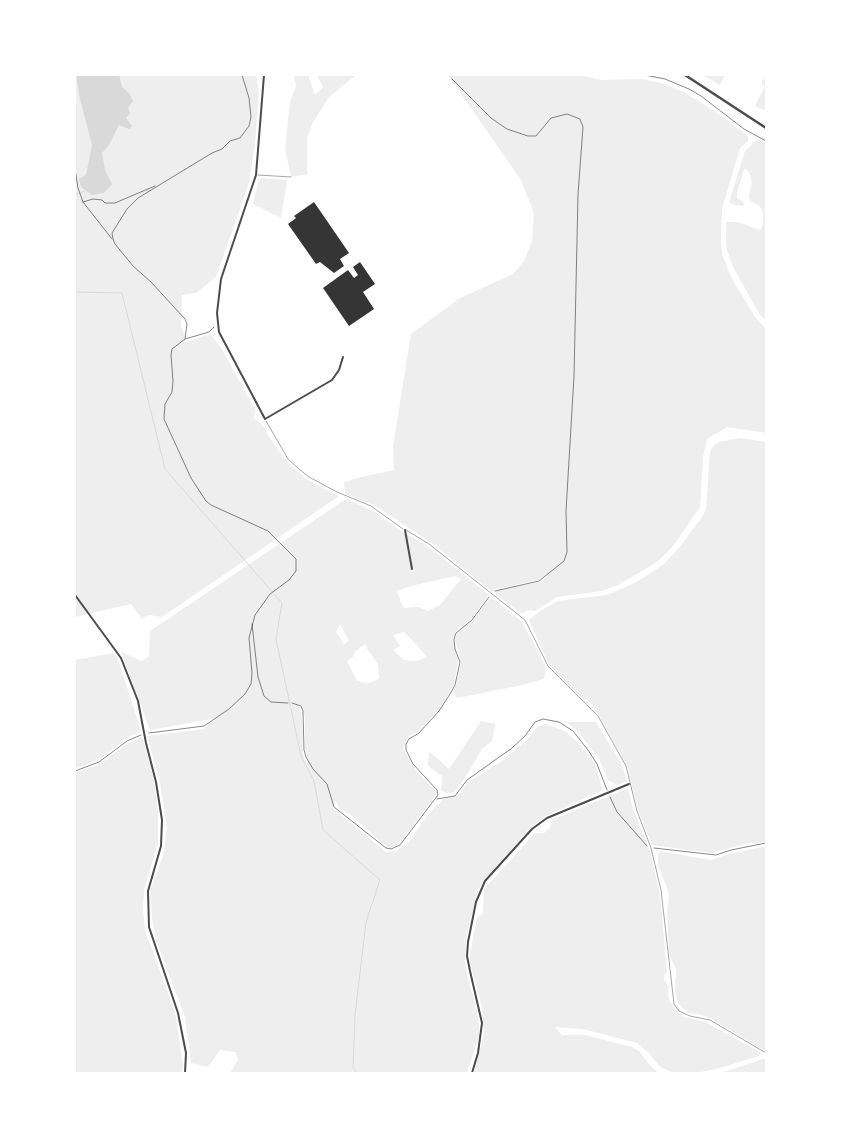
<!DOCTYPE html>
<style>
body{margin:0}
#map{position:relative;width:841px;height:1148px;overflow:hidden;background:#fff;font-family:"Zilla Slab",serif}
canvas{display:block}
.frame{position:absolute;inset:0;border:76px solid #fff;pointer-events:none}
</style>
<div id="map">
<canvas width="841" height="1148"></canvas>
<div class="frame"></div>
</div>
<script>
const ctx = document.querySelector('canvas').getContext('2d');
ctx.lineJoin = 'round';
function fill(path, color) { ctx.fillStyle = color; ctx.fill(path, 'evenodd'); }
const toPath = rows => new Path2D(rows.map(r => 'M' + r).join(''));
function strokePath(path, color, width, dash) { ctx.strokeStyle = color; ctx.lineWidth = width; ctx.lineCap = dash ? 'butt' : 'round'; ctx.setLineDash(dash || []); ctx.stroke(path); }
const green = toPath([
 [75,75,256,75,259,93,255,144,249,183,216,277,196,293,182,295,181,325,186,342,211,334,223,351,256,411,253,417,265,428,267,434,288,463,306,479,339,496,162,617,149,615,142,619,131,604,75,617],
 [294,75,308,75,315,95,323,87,317,75,356,75,329,97,312,124,307,139,307,169,308,174,291,177,285,149,290,102,296,86],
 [448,75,580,75,602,80,642,79,664,84,684,92,723,117,748,136,748,141,740,148,722,209,721,237,722,254,731,277,755,317,766,329,766,433,727,427,707,439,703,457,700,507,674,545,657,562,618,585,602,591,557,597,535,611,527,610,522,614,494,593,498,590,540,582,549,575,549,573,539,580,495,589,492,592,436,546,376,506,345,494,344,482,357,478,394,470,393,446,411,334,460,298,513,274,524,261,532,241,534,213,521,180],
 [703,75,725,75,720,85],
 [766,75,766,111,755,106,765,86,761,83],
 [758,139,766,143,766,321,759,313,733,267,726,247,726,222,738,222,760,230,763,224,763,212,759,205,750,201,749,197,752,182,749,172,746,169,744,169,737,193,737,198,743,202,744,206,734,205,729,202,745,151],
 [261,178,287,180,281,218,253,204,259,179],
 [740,438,766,442,766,842,745,844,712,853,652,845,638,810,627,766,596,710,587,699,584,699,549,665,529,620,540,611,558,601,607,595,635,583,663,565,679,548,702,517,706,509,710,451,714,445,719,442],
 [346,499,375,512,401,531,426,545,489,595,471,619,455,632,453,639,458,661,457,667,454,683,443,705,418,732,409,736,403,749,417,772,435,790,437,793,433,799,399,844,390,848,383,844,351,815,340,809,335,800,333,808,386,852,396,851,409,842,428,814,444,799,459,795,467,783,502,761,525,742,537,727,545,724,565,731,576,741,594,762,603,790,546,816,532,826,485,879,478,890,466,938,465,962,469,983,476,1006,479,1025,479,1036,467,1073,230,1073,238,1060,236,1052,220,1050,208,1067,191,1063,185,1017,156,940,152,918,150,891,163,856,167,828,160,782,147,736,204,729,217,718,150,730,121,652,142,661,149,656,150,631],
 [455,576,461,579,440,605,428,611,418,607,403,608,397,591,411,586],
 [340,624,349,641,344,644,336,632],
 [404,632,412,640,427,657,416,661,404,660,393,650,400,646,393,635],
 [365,644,368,650,378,664,379,678,373,682,366,683,357,681,347,661,352,658,355,652],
 [299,704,303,707,305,718,305,749,308,758,306,762,303,753,302,718],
 [491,597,521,621,536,647,546,668,544,679,522,685,457,698,453,692,456,685,461,663,455,639,457,633,473,620],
 [114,653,119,662,141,731,127,738,100,759,75,769,75,660],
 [481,721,495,724,492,741,482,749,468,773,454,793,446,793,441,790,442,776,428,766,429,751,449,769],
 [567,722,596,722,623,767,627,781,617,785,608,780,599,759,580,734],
 [142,737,154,779,158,812,158,842,144,891,143,908,145,930,175,1012,183,1065,182,1073,75,1073,75,773,100,764,128,743],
 [628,788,633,809,650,851,660,894,667,972,664,975,664,980,669,987,668,997,673,1007,684,1017,706,1022,761,1053,759,1056,720,1068,696,1073,673,1073,659,1066,649,1053,637,1043,583,1029,555,1027,562,1035,585,1035,632,1047,640,1052,648,1063,658,1073,474,1073,484,1034,482,1007,470,963,470,954,477,917,483,913,484,889,522,848,534,833,544,833,550,828,551,820],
 [766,846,766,1050,765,1051,710,1018,698,1014,688,1013,678,1003,675,992,676,969,669,954,667,912,669,895,666,885,658,865,658,854,659,851,711,860,729,854],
 [766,1058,766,1073,720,1073,730,1070]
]);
const water = toPath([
 [76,75,119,75,122,87,129,93,133,101,128,108,130,113,126,118,132,126,129,129,119,125,109,145,102,153,105,170,112,184,104,193,92,195,81,187,79,179,86,175,92,145,80,99]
]);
const stream = toPath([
 [75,195,85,191],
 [75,292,122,293,165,469,282,603,276,639,301,756,314,781,323,830,380,880,366,922,355,1015,353,1068,357,1073]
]);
const building = toPath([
 [314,202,349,253,340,259,344,266,334,273,320,262,316,264,288,224,296,218,294,216],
 [360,262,375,284,363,292,374,309,349,326,323,288,348,270,354,278,358,275,353,267]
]);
const path = toPath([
 [645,75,665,79,689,89,701,96,744,129,766,141],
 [452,79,491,118,507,129,528,136,536,136,551,118,567,114,580,119,583,127,578,194,574,376,566,511,567,552,564,561,539,581,495,591],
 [75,169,78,188,83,202,112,239],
 [83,202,93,199,102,200,105,203,115,203,155,186],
 [185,338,187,324,185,319,151,282,133,266,115,244,113,239,112,233,127,209,138,198,212,153,222,149,230,141,240,138,249,126,251,117,249,98,242,75],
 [252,624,258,677,264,696,271,702,288,703],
 [292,703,301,706,303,711,304,750,306,757,313,769,327,784,334,807,386,848,391,849,400,845,438,795,437,790,413,764,406,750,406,744,409,739,419,733,439,711,450,694,455,685,460,662,455,649,454,639,456,633,472,620,489,597],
 [149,733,204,726,229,709,245,694,251,684,252,673,249,638,255,615,270,594,289,580,296,571,296,559,268,531,211,505,206,501,191,478,164,419,165,404,172,392,173,381,171,355,172,349,185,339,209,332,214,327],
 [75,771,99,762,127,741,141,735],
 [610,797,617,812,647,846],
 [437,799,455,796,467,780,512,748,525,736,535,722,543,719,559,722,573,731,588,750,597,764,607,790],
 [654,848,716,855,731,850,766,843]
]);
const service = toPath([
 [258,175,291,177],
 [266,421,288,459,299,469,309,477,337,492,371,506,403,529],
 [406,530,429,544,525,620,548,666,598,716,626,766,637,811,651,848,661,890,674,1004,679,1011,690,1016,710,1020,766,1053]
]);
const minor = toPath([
 [264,75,256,175,221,279,217,313,219,332,265,419,332,380,339,370,343,357],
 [405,530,412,569],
 [75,595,121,658,138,701,146,743,156,782,162,820,161,846,148,891,149,927,178,1013,186,1053,185,1073],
 [472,1073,478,1053,482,1023,470,971,467,956,468,942,476,902,485,881,532,829,547,818,629,784]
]);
const tertiary = toPath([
 [685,75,766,128]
]);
fill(green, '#eee');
fill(water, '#d9d9d9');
strokePath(stream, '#d9d9d9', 1);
fill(building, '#353535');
strokePath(path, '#111', 0.5);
strokePath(service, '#4c4c4c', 0.5);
strokePath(minor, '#4c4c4c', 2);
strokePath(tertiary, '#4c4c4c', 2.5);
</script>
